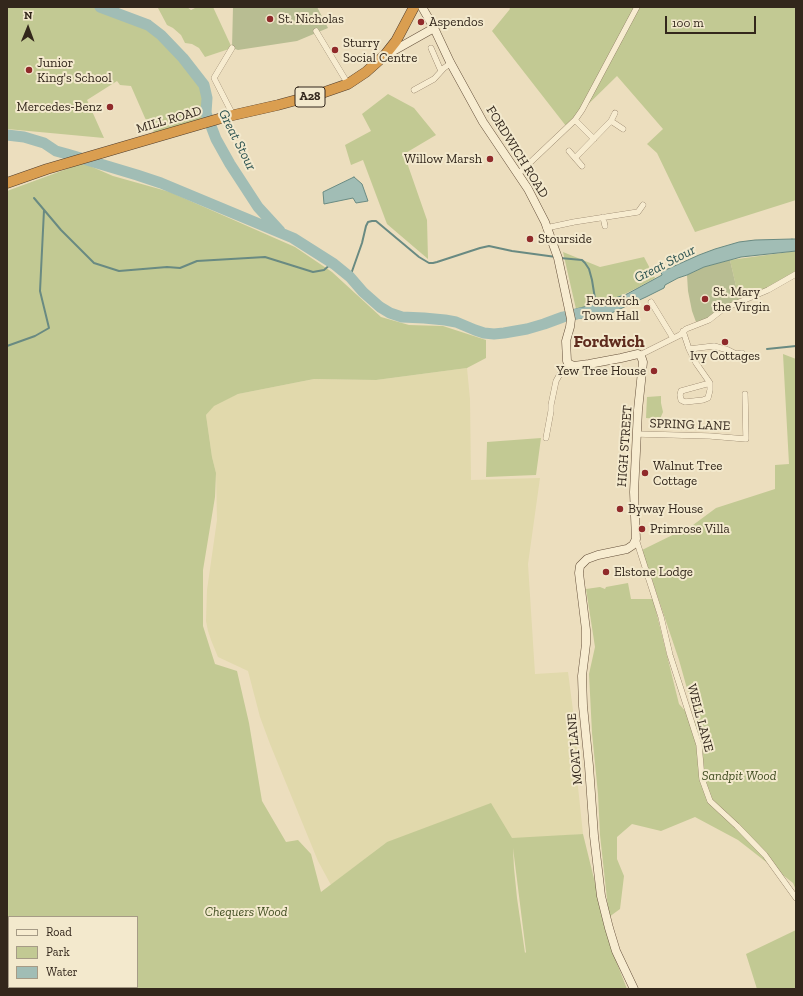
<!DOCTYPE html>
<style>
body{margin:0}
#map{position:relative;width:803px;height:996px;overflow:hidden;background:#ecdebe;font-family:"Zilla Slab",serif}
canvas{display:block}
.frame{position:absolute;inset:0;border:8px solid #33271c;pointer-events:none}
.legend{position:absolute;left:8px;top:916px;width:130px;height:72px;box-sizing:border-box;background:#f3e9cd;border:1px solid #a69b86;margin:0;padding:5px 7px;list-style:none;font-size:12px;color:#33271c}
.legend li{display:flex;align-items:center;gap:8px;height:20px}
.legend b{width:20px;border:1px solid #a69b86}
.north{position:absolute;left:8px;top:8px;width:40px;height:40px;-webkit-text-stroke:3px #f3e9cd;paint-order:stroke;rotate:1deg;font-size:11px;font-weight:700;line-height:16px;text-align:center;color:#33271c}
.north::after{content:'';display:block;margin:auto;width:14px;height:18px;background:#33271c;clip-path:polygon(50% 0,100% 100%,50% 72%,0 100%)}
.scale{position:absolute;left:665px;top:16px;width:91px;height:18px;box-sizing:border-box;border:2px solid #33271c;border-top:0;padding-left:5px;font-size:12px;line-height:14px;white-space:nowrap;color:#33271c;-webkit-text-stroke:3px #f3e9cd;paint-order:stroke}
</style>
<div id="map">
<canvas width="803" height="996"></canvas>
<div class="frame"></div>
<ul class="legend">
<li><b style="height:5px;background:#f7ecd0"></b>Road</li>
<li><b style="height:11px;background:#c2c993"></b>Park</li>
<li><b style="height:11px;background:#a1bdb5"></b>Water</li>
</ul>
<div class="north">N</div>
<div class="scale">100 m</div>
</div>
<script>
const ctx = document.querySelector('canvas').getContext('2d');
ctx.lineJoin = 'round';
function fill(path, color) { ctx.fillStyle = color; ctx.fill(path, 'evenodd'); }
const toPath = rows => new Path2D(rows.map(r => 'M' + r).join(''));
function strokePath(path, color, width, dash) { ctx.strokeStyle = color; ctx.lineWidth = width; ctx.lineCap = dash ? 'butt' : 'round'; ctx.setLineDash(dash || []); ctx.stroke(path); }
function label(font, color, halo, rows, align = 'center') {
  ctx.font = font + ' "Zilla Slab",serif'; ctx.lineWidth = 4; ctx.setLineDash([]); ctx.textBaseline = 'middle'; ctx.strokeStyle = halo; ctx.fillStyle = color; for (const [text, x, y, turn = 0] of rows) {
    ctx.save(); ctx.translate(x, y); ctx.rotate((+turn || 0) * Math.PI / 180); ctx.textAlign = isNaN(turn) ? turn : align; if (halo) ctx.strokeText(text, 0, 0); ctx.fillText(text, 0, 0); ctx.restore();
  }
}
const farmland = toPath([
 [467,368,470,399,471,480,540,478,528,564,535,674,568,672,577,741,578,787,583,834,521,839,387,842,331,885,318,861,270,744,260,717,248,671,218,657,211,640,208,631,206,621,207,590,217,520,216,473,212,457,206,415,214,405,238,394,314,379,376,380]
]);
const green = toPath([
 [7,7,94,7,145,27,159,36,181,60,201,87,205,100,203,111,204,119,155,134,145,118,131,86,120,85,117,81,87,100,104,138,7,129],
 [159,7,187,7,191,10,197,7,213,7,232,48,205,57,199,48,192,44,185,43,181,35,173,28,167,25,158,8],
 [509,7,796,7,796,200,695,232,657,153,647,144,663,129,617,76,566,126,492,31,510,9],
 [388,94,414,108,436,135,404,154,427,220,428,259,387,224,363,160,351,165,345,145,371,131,362,114],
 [83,163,113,176,170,192,295,247,332,272,381,317,409,325,443,326,486,340,486,358,467,368,376,380,314,379,238,394,214,406,206,415,212,457,216,473,215,497,203,570,203,626,215,664,237,671,249,723,262,801,286,842,298,840,311,854,321,892,387,842,491,803,512,838,583,834,611,948,627,989,7,989,7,191],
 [513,848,526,952,525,953,517,898,514,868],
 [9,917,137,917,137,987,9,987],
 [796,251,796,271,769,287,739,299,730,260],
 [563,252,600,267,644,257,655,278,637,288,614,299,576,309],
 [783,354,796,359,796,890,793,883,738,840,695,817,661,831,632,824,617,837,617,859,624,876,620,909,609,917,600,835,598,794,592,733,589,674,595,647,586,589,600,587,605,589,606,587,628,583,631,599,653,599,679,704,697,724,679,660,642,550,693,525,716,508,775,489,775,465,789,464],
 [661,396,661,403,663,412,660,419,646,418,647,397],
 [541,438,536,475,486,477,487,442],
 [796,930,796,989,757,989,746,954]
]);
const cemetery = toPath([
 [233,7,317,7,328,28,297,41,238,50,232,48],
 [730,260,739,299,722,308,708,318,696,322,692,311,688,291,687,275,704,267]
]);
const water = toPath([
 [354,177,362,184,368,201,356,203,353,198,324,204,323,192,354,177],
 [792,239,796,239,796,251,741,257,730,260,704,267,687,275,678,278,665,285,664,288,646,297,607,315,575,319,571,317,572,310,603,302,627,294,662,275,661,272,699,255,715,249,739,242,755,240,792,239]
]);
const stream = toPath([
 [34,198,61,230,94,263,119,271,167,267,180,268,197,261,265,257,313,272,324,270,332,263],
 [560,258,582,260,585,263,589,269,592,280,596,305],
 [350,277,362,243,366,226,368,222,372,221,376,221,419,257,429,263,433,263,437,262,480,248,489,246,512,251,556,257],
 [7,346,35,336,49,328,40,291,44,210],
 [767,349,796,346]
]);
const river = toPath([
 [100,7,148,25,161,35,183,58,204,85,207,98,206,113,216,139,230,164,258,207,280,231],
 [7,135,24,137,44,143,56,151,67,154,137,175,161,183,293,238,334,264,350,277,363,292,380,307,390,313,402,317,424,318,445,320,456,322,475,330,484,333,494,334,504,333,527,329,544,324,563,317,581,313]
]);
const street = toPath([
 [316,31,348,84],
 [232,48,214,78,233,115],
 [431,48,441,71],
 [414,90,434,79,444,68,451,63],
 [575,120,594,139],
 [611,121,623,129],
 [569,151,582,166],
 [575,158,611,121,615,113],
 [518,174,575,120,582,110,637,7],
 [603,217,605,226],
 [546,228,574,222,638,212,643,205],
 [651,302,673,338],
 [683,331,689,349,696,363,710,383,710,390,708,398,703,400,685,402,681,400,680,395,681,391,710,383],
 [689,349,714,346,728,350,736,354,742,353],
 [640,355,680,335,686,329,709,320,723,309,768,290,796,274],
 [637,434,710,436,746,439,745,394],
 [546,438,551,411,551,405,556,381,560,374,569,364],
 [636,539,661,617,670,655,699,745,702,779,710,801,737,826,765,855,796,898]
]);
const secondary = toPath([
 [422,7,434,28,450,62,483,122,528,189,545,222,558,258,571,319,570,327,566,341,567,361,569,364,574,366,589,364,621,358,638,354,641,356,643,362,638,410,634,492,636,539,633,545,627,549,598,555,587,559,580,566,579,573,586,630,586,644,582,676,583,706,589,766,594,836,601,896,609,928,616,951,634,989],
 [386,55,434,28]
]);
const highway = toPath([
 [7,183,47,169,225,117,278,105,322,93,348,84,366,72,385,55,396,41,414,7]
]);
const markers = [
 [270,19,4,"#902a2a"],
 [421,22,4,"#902a2a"],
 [335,50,4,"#902a2a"],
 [29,70,4,"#902a2a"],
 [110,107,4,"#902a2a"],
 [490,159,4,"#902a2a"],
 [530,239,4,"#902a2a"],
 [705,299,4,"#902a2a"],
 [647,308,4,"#902a2a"],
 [725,342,4,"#902a2a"],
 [654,371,4,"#902a2a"],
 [645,473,4,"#902a2a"],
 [620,509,4,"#902a2a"],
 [642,529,4,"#902a2a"],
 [606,572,4,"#902a2a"]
];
const shields = [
 [310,97,30]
];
const shieldNames = [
 ["A28",310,97]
];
const poiNames = [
 ["St. Nicholas",278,19],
 ["Aspendos",429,22],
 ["Sturry",343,43],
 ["Social Centre",343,58],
 ["Junior",37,63],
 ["King's School",37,78],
 ["Mercedes-Benz",102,107,"right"],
 ["Willow Marsh",482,159,"right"],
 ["Stourside",538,239],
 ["St. Mary",713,292],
 ["the Virgin",713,307],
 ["Fordwich",639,301,"right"],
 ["Town Hall",639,316,"right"],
 ["Ivy Cottages",725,356,"center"],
 ["Yew Tree House",646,371,"right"],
 ["Walnut Tree",653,466],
 ["Cottage",653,481],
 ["Byway House",628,509],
 ["Primrose Villa",650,529],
 ["Elstone Lodge",614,572]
];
const streetNames = [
 ["MILL ROAD",169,120,-16],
 ["FORDWICH ROAD",517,152,58],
 ["SPRING LANE",690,425,2],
 ["HIGH STREET",625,446,-86],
 ["WELL LANE",700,718,75],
 ["MOAT LANE",575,749,-95]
];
const parkNames = [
 ["Sandpit Wood",739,776],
 ["Chequers Wood",246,912]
];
const waterNames = [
 ["Great Stour",237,140,63],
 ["Great Stour",665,264,-27]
];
const districtNames = [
 ["Fordwich",609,342]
];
fill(farmland, '#e1d9ac');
fill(green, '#c2c993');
fill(cemetery, '#b8bd92');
fill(water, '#a1bdb5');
strokePath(water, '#698a82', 1);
strokePath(stream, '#698a82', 2);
strokePath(river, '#a1bdb5', 11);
strokePath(street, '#836f58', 6);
strokePath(secondary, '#65503b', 9);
strokePath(highway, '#513d2c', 11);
strokePath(street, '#f7ecd0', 5.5);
strokePath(secondary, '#f7ecd0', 8);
strokePath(highway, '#da9e50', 10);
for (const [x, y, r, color] of markers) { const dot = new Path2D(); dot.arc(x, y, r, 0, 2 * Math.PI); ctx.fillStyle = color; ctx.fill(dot); strokePath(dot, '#f3e9cd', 1.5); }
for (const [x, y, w] of shields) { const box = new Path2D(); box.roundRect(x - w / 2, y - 10, w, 20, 3); ctx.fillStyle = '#f3e9cd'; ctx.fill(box); strokePath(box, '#33271c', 1); }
label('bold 12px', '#33271c', null, shieldNames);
label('13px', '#33271c', '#f3e9cd', poiNames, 'left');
label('13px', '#33271c', '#f3e9cd', streetNames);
label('italic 13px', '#434f23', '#f3e9cd', parkNames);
label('italic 14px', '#2b5250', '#f3e9cd', waterNames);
label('bold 17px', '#5e2b1d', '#f3e9cd', districtNames);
</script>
